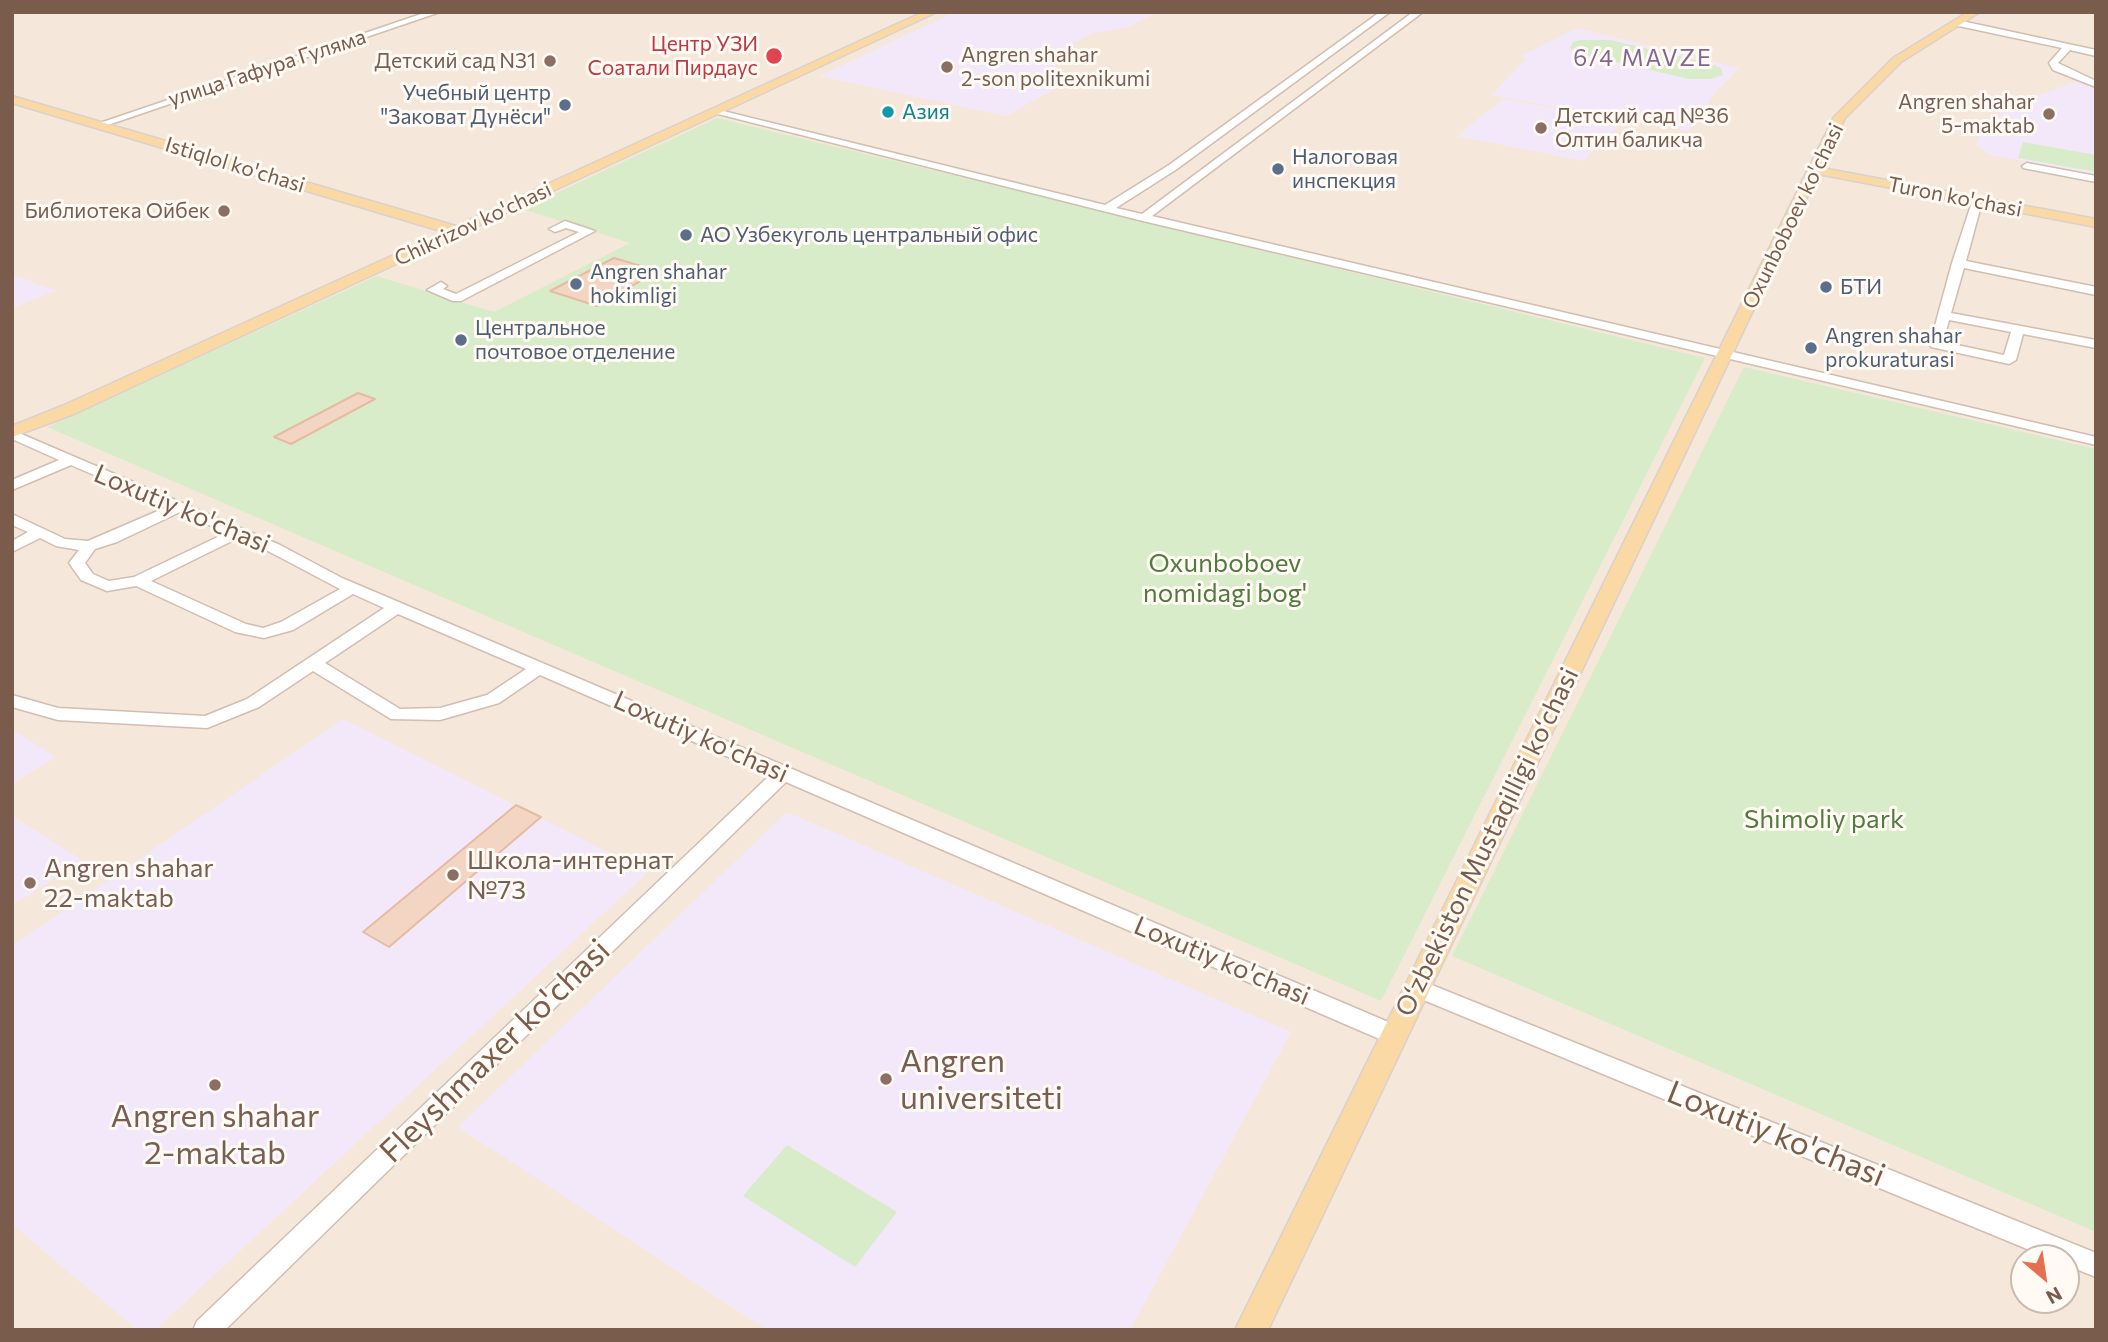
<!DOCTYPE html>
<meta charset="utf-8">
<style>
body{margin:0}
#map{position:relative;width:2108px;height:1342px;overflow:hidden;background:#fdf6ec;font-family:Commissioner,sans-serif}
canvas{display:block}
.frame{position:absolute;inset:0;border:14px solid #7a5c4d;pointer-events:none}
.north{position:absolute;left:2010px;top:1244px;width:70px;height:70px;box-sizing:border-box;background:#fffaf3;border:2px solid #cabbb1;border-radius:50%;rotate:151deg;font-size:19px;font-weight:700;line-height:28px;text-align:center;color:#7a5c4d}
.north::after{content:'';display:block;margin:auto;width:24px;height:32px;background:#e76f51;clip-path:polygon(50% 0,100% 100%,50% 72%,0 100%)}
</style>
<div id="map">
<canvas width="2108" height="1342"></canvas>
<div class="frame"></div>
<div class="north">N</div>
</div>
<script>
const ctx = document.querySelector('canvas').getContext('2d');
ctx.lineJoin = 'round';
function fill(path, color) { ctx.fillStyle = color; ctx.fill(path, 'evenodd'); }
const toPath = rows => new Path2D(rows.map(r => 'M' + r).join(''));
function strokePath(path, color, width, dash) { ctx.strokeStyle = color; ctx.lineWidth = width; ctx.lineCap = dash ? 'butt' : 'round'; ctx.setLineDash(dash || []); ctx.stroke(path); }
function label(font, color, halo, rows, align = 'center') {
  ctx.font = font + ' Commissioner,sans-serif'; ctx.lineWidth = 6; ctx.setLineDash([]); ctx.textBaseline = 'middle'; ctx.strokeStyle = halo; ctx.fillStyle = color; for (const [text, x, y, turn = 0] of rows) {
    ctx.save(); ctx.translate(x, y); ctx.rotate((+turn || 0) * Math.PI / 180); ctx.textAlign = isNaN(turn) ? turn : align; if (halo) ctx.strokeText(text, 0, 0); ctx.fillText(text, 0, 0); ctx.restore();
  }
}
const residential = toPath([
 [12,12,2096,12,2096,1330,12,1330],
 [2024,1258,2066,1258,2066,1300,2024,1300]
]);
const education = toPath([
 [955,12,1143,12,1153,14,1129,27,1094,33,1060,49,1051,59,1067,82,1006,116,820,76],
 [1577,28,1739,68,1716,91,1689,131,1491,95,1527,58,1521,56],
 [2076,82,2096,90,2096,174,1989,155,1976,145,1980,134,1970,131,2033,97],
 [1503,99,1623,120,1584,161,1457,136],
 [12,274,55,291,12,308],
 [343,719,648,872,155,1330,137,1330,12,1224,12,946],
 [12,729,56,757,12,784],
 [787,812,1291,1032,1130,1330,767,1330,458,1127],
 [12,816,82,860,12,906]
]);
const green = toPath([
 [1580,40,1610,40,1705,62,1721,68,1723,75,1711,79,1689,79,1582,54,1570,48,1573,42],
 [717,118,1705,358,1381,1001,47,427,377,276,494,312,630,243,522,209],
 [2023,142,2096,155,2096,172,2018,158],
 [1744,367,2096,449,2096,1232,1452,956],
 [787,1145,897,1212,855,1267,743,1196]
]);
const building = toPath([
 [614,258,658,271,597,306,550,291,614,258],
 [358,393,375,399,291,444,274,437,358,393],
 [516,805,541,817,389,947,363,932,516,805]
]);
const minor = toPath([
 [427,12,440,12,102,127,94,125,427,12],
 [1380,12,1390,12,1177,169,1116,208,1142,214,1413,12,1423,12,1152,216,2096,437,2096,445,1143,221,710,112,715,109,1105,205,1169,165,1380,12],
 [1957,20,2096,50,2096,56,2070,50,2058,63,2096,81,2096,87,2053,70,2049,63,2062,48,1954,25,1957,20],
 [2027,163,2096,176,2096,182,2023,168,2022,166,2027,163],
 [1977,199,1982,202,1966,261,2096,287,2096,295,1964,268,1951,313,2096,340,2096,348,2023,334,2016,360,2009,364,1931,347,1930,344,1952,263,1972,202,1977,199],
 [1949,320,2011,332,2004,355,1943,342,1949,320],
 [565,221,595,231,461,301,453,301,427,290,441,282,447,286,443,289,456,294,579,232,566,228,555,232,549,229,565,221],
 [12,430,280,545,342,578,1400,1027,1403,1034,1400,1041,1392,1043,1384,1041,786,782,225,1330,193,1330,197,1321,770,775,540,675,499,703,440,720,391,719,313,671,259,707,207,728,58,720,12,707,12,695,58,708,205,716,247,699,384,608,353,594,293,630,264,638,235,632,136,586,107,591,81,580,69,563,79,550,56,546,40,538,12,552,12,541,28,532,12,525,12,514,65,539,88,541,167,507,71,465,12,490,12,480,59,460,12,439,12,430],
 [180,512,226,533,134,577,109,581,93,574,85,563,95,549,117,542,180,512],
 [238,538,268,551,340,589,281,622,263,628,246,624,151,581,238,538],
 [398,614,526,669,487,695,440,708,400,709,325,663,398,614],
 [1417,979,2096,1253,2096,1277,2066,1265,2066,1258,2049,1258,1409,994,1406,988,1409,982,1417,979]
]);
const major = toPath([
 [923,12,937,12,74,414,12,437,12,426,62,406,444,232,12,103,12,96,456,226,923,12],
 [1968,12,1980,12,1901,62,1845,118,1822,168,2096,219,2096,227,1818,174,1268,1330,1235,1330,1834,117,1893,58,1968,12]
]);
const markers = [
 [774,56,9,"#e0444e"],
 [550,61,7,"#8d6e63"],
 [947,67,7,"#8d6e63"],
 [565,105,7,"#5c6f8a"],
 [888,112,7,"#0f9aa8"],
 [2049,114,7,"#8d6e63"],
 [1541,128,7,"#8d6e63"],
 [1278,169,7,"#5c6f8a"],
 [224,211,7,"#8d6e63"],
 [686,235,7,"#5c6f8a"],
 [576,284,7,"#5c6f8a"],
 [1826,287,7,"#5c6f8a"],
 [461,340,7,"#5c6f8a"],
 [1811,348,7,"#5c6f8a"],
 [453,875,7,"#8d6e63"],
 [30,883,7,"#8d6e63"],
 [886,1079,7,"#8d6e63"],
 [215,1085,7,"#8d6e63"]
];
const farHealthnames = [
 ["Центр УЗИ",758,44],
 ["Соатали Пирдаус",758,68]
];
const farEducationnames = [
 ["Angren shahar",961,55,"left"],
 ["2-son politexnikumi",961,79,"left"],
 ["Детский сад N31",536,61],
 ["Angren shahar",2035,102],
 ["5-maktab",2035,126],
 ["Детский сад №36",1555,116,"left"],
 ["Олтин баликча",1555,140,"left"],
 ["Библиотека Ойбек",210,211]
];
const farStreetnames = [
 ["улица Гафура Гуляма",267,68,-18],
 ["Istiqlol ko'chasi",235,165,17],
 ["Turon ko'chasi",1955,197,11],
 ["Oxunboboev ko'chasi",1793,216,-64],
 ["Chikrizov ko'chasi",473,224,-25]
];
const farServicenames = [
 ["Учебный центр",551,93,"right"],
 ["\"Заковат Дунёси\"",551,117,"right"],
 ["Налоговая",1292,157],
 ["инспекция",1292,181],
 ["АО Узбекуголь центральный офис",700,235],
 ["Angren shahar",590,272],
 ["hokimligi",590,296],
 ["БТИ",1840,287],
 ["Центральное",475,328],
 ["почтовое отделение",475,352],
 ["Angren shahar",1825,336],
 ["prokuraturasi",1825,360]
];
const farCulturenames = [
 ["Азия",902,112]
];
const farNeighbourhoodnames = [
 ["6/4 MAVZE",1643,58]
];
const streetNames = [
 ["Loxutiy ko'chasi",182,509,23],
 ["Loxutiy ko'chasi",701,737,24],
 ["O‘zbekiston Mustaqilligi ko‘chasi",1487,842,-64],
 ["Loxutiy ko'chasi",1222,961,23]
];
const parkNames = [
 ["Oxunboboev",1225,563],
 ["nomidagi bog'",1225,593],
 ["Shimoliy park",1824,819]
];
const educationNames = [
 ["Школа-интернат",467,860],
 ["№73",467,890],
 ["Angren shahar",44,868],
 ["22-maktab",44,898]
];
const nearStreetnames = [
 ["Fleyshmaxer ko'chasi",495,1051,-44],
 ["Loxutiy ko'chasi",1776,1134,22]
];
const nearEducationnames = [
 ["Angren",900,1061],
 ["universiteti",900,1098],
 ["Angren shahar",215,1116,"center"],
 ["2-maktab",215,1153,"center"]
];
fill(residential, '#f5e8da');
fill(education, '#f3e8fa');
fill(green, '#d8ecc9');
fill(building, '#f3d5c3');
strokePath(building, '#e6bba3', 2);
strokePath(minor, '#d1beb0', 3);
strokePath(major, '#dad1cd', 3);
fill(minor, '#fff');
fill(major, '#fbd9a5');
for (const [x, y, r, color] of markers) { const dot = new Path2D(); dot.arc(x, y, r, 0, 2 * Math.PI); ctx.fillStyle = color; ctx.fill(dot); strokePath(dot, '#fffaf3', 2.5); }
label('21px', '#be3a42', '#fffaf3', farHealthnames, 'right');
label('21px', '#785e54', '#fffaf3', farEducationnames, 'right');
label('21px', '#7a5c4d', '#fffaf3', farStreetnames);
label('21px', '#4e5e75', '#fffaf3', farServicenames, 'left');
label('21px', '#0d838f', '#fffaf3', farCulturenames, 'left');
ctx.letterSpacing = '2px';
label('23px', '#846695', '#fffaf3', farNeighbourhoodnames);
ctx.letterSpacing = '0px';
label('26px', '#7a5c4d', '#fffaf3', streetNames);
label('26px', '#537a41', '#fffaf3', parkNames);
label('26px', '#785e54', '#fffaf3', educationNames, 'left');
label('32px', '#7a5c4d', '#fffaf3', nearStreetnames);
label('32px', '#785e54', '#fffaf3', nearEducationnames, 'left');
</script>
